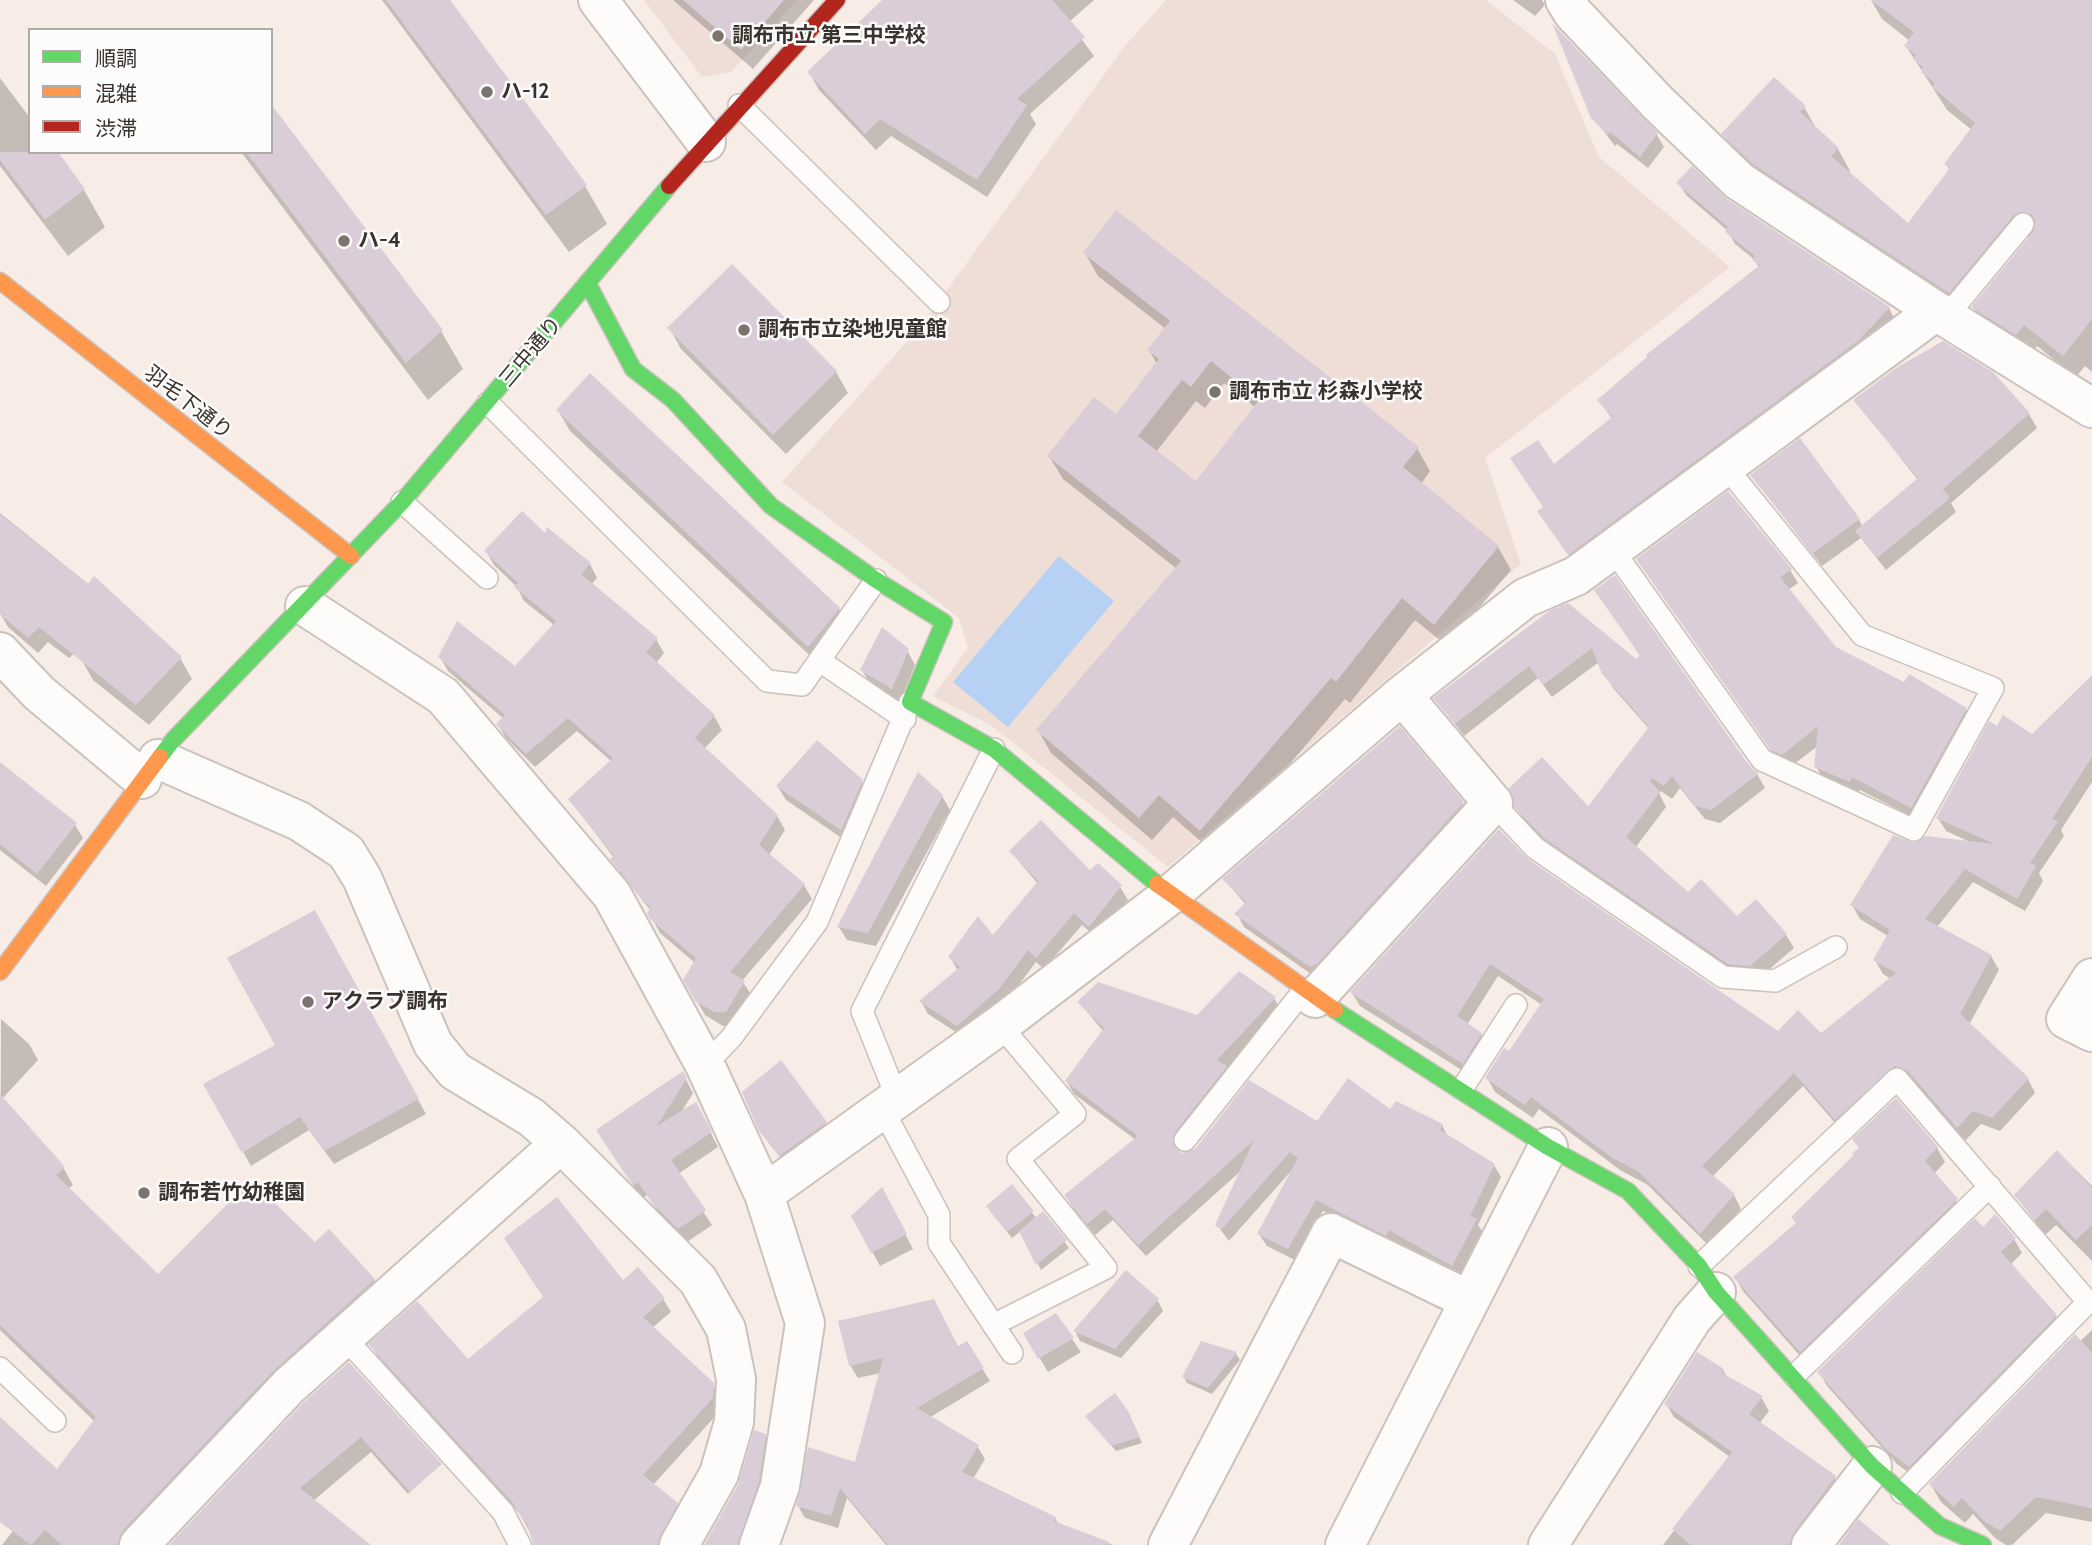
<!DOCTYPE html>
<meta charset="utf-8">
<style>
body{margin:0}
#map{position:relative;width:2092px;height:1545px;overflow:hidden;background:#f7ece6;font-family:Cabin,"Noto Sans JP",sans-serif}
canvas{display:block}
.legend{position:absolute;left:28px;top:28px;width:245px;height:126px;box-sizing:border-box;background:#fcfcfc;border:2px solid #aeaba9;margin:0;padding:9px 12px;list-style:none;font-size:21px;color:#39322d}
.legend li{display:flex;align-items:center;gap:14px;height:35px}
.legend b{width:35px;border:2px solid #aeaba9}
</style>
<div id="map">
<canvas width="2092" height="1545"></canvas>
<ul class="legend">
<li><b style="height:9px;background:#63d668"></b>順調</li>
<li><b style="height:9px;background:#ff974d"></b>混雑</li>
<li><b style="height:9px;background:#b3261e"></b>渋滞</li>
</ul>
</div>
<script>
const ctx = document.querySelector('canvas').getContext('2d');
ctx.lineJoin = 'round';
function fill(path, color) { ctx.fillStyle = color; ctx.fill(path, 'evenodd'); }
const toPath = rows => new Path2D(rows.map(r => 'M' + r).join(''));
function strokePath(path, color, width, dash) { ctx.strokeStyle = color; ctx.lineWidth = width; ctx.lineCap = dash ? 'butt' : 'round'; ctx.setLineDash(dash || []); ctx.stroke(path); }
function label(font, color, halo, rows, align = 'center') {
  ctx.font = font + ' Cabin,"Noto Sans JP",sans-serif'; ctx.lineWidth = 5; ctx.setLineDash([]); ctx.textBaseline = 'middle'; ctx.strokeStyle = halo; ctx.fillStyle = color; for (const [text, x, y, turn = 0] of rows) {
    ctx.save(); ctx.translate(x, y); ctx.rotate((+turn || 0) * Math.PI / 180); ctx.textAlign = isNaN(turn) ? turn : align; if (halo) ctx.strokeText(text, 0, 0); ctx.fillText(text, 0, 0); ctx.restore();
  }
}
const education = toPath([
 [644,0,797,0,731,72,702,77],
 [1166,0,1486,0,1555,54,1599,157,1730,267,1485,458,1521,564,1168,867,991,725,933,696,968,648,959,618,782,482,920,327,1125,46]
]);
const water = toPath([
 [1059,556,1114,601,1008,727,953,682]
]);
const shadow = toPath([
 [382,0,448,0,585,186,607,224,569,252],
 [673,0,814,0,753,69],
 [885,0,1094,0,1069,22,1094,56,1030,114,1036,124,987,197,891,136,876,150,819,90,809,72],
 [1513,0,1542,0,1545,5,1535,16],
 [1871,0,2048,0,2092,4,2092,372,2085,366,2076,377,2037,346,2030,356,1986,329,1973,307,2033,235,2025,238,1962,314,1736,156,1724,134,1804,107,1817,130,1838,149,1850,171,1848,173,1909,225,1950,171,1946,164,1972,130,1947,110,1906,46,1910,41,1882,19],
 [0,78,30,118,30,152,84,190,105,227,68,256,0,166],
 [1593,117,1657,135,1664,147,1648,168,1617,144,1615,146],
 [241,152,271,152,441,331,463,369,428,400],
 [1679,183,1726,201,1889,308,1895,320,1576,565,1546,523,1544,508,1554,467,1612,419,1599,400,1759,268,1755,260,1735,244,1728,231,1686,195],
 [1085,253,1417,448,1430,471,1421,484,1498,547,1511,570,1447,646,1415,620,1350,703,1345,699,1214,853,1173,817,1152,840,1051,753,1038,730,1177,569,1063,479,1049,456,1117,416,1157,364,1149,350,1166,329,1098,276],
 [1224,383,1255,407,1196,483,1156,452,1196,401,1205,408],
 [670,329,836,372,848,393,786,454,681,349],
 [1991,373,2029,414,2037,428,1951,503,1956,512,1886,570,1861,538,1822,566,1752,476,1859,520,1863,527,1918,480,1855,400],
 [558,410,839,609,851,630,821,666,570,431],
 [0,513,180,658,192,679,149,725,93,680,81,659,100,632,69,658,48,642,38,653,8,627,0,613],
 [545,536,590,564,597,578,591,585,656,639,664,653,656,663,714,716,722,730,704,749,777,816,785,830,769,855,804,885,812,899,742,981,752,996,734,1026,723,1026,705,1015,685,980,695,963,660,933,649,913,651,911,621,873,614,858,570,799,612,762,577,731,535,767,506,738,498,725,504,719,448,671,440,657,516,669,554,625,524,601,517,587,494,565,486,551],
 [1638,560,1790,570,1798,583,1788,590,1835,648,1905,684,1966,709,1973,723,1919,820,1860,790,1858,795,1824,780,1816,767,1818,746,1790,767,1780,763],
 [1596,591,1757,774,1765,788,1720,823,1705,819,1680,788,1672,799,1661,791,1659,793,1666,807,1635,848,1688,894,1737,918,1786,935,1794,948,1758,979,1737,978,1553,852,1524,821,1516,806,1588,809,1650,730,1613,688,1599,662,1552,697,1538,678,1464,736,1436,699,1550,613,1636,662,1641,657],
 [907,650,915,665,900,701,870,684,862,670],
 [2092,681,2092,782,2061,830,2064,836,2039,873,2043,881,2025,911,1973,882,1937,927,1991,956,1999,970,1969,1025,2028,1079,2035,1093,2000,1131,1981,1124,1965,1141,1910,1079,1843,1132,1803,1086,1712,1177,1734,1195,1741,1209,1709,1246,1648,1185,1620,1170,1539,1109,1533,1118,1495,1092,1487,1078,1509,1053,1542,1005,1498,976,1467,1025,1481,1034,1489,1048,1471,1076,1360,1006,1352,993,1526,860,1779,1033,1821,1035,1891,979,1883,974,1875,960,1888,936,1860,919,1852,905,1914,845,1970,842,1946,831,1938,818,1998,728,2032,736],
 [0,765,75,825,83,838,46,886,0,850],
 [861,781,870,795,849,843,786,800,778,787],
 [942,796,950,810,876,946,847,940,839,927],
 [1462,803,1470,817,1318,979,1244,927,1237,914,1246,905,1224,879],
 [1011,852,1120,887,1128,900,1097,938,1082,925,1044,969,1036,962,1006,1002,965,1038,928,1014,921,1001,958,971,950,957,993,938,1038,884],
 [314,912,426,1114,334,1164,309,1130,251,1166,206,1085,277,1046],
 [1274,998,1281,1010,1226,1069,1233,1079,1178,1151,1182,1155,1318,1123,1390,1111,1442,1125,1448,1137,1494,1165,1501,1177,1478,1225,1483,1232,1459,1277,1395,1241,1393,1247,1323,1211,1295,1260,1267,1246,1259,1234,1292,1170,1229,1241,1217,1225,1243,1169,1146,1256,1113,1220,1095,1235,1073,1208,1066,1196,1136,1140,1074,1094,1067,1082,1103,1031,1080,1003,1197,1017],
 [1,1019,29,1044,38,1060,2,1099,64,1169,73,1185,68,1189,158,1277,315,1244,329,1231,374,1280,383,1296,133,1545,2,1545,20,1522,0,1504,0,1435,57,1472,95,1422,0,1330],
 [683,1074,693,1093,681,1113,703,1118,718,1147,678,1174,712,1225,687,1242,663,1218,647,1195,643,1198,639,1194,606,1144],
 [1896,1101,1937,1148,1945,1162,1934,1174,1965,1213,1808,1365,1743,1291,1735,1277,1797,1224,1793,1218,1860,1149],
 [825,1123,832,1134,787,1167,761,1130],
 [2058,1152,2092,1186,2092,1261,2056,1225,2045,1235,2016,1195],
 [1012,1187,1037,1219,1043,1214,1069,1248,1041,1270,1021,1231,1012,1238,991,1212],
 [889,1203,913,1249,880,1266,853,1216],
 [1983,1230,2014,1239,2022,1253,2010,1265,2056,1316,2064,1330,1918,1480,1897,1464,1827,1386,1819,1372],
 [623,1283,663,1299,671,1312,652,1328,713,1385,720,1398,720,1411,653,1485,676,1504,684,1517,670,1545,537,1545,520,1514,378,1357,371,1345,468,1361],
 [1158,1301,1163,1311,1121,1358,1080,1341,1075,1331],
 [1055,1315,1081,1352,1048,1372,1025,1333],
 [840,1322,958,1348,966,1343,990,1381,929,1418,977,1446,985,1459,973,1479,1055,1518,1059,1525,1113,1545,886,1545,847,1498,838,1528,805,1518,798,1506,857,1464,881,1373,858,1378,850,1365],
 [2092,1330,2092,1522,2046,1513,2012,1545,2006,1545,1995,1538,1973,1514,1965,1523,1941,1502,1931,1485],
 [1202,1343,1236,1354,1240,1360,1212,1394,1187,1383,1184,1377],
 [1723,1370,1728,1379,1761,1397,1769,1411,1759,1424,1835,1478,1843,1491,1802,1545,1663,1545,1730,1457,1674,1417,1666,1404],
 [305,1403,437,1465,408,1494,371,1452,313,1501,368,1545,171,1545],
 [1131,1419,1142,1443,1116,1451,1091,1422],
 [765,1435,771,1447,746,1545,706,1545]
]);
const building = toPath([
 [386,0,450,0,587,185,546,215],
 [683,0,784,0,741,50],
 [882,0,1052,0,1085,37,1017,99,1027,105,977,180,880,119,865,134,807,72],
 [1871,0,2092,0,2092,319,2063,356,2024,325,2016,335,1971,307,2033,232,2035,220,2031,214,2019,212,2013,216,1949,293,1753,164,1721,134,1774,77,1806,106,1800,112,1839,148,1831,156,1908,223,1950,168,1944,164,1975,123,1932,87,1935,83,1921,72,1923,67,1913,59,1916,55,1904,46,1914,32],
 [1552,23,1658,133,1640,157,1610,132,1607,134,1591,118],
 [271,104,443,330,406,363,246,152,271,152],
 [0,152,58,152,85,189,45,220,0,160],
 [1692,166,1727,199,1890,307,1859,340,1568,555,1537,511,1543,507,1510,458,1538,440,1554,464,1612,417,1597,400,1647,357,1646,355,1760,265,1752,260,1755,256,1725,232,1728,227,1676,183],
 [1116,210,1419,447,1403,467,1499,546,1434,625,1402,598,1336,682,1331,678,1200,831,1159,795,1139,818,1036,730,1181,561,1047,456,1094,397,1116,414,1159,359,1147,350,1170,321,1083,253],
 [1211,361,1259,400,1196,481,1138,436,1182,380,1191,387],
 [732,264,837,371,773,435,667,328],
 [1943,341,1993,372,2030,413,1943,489,1950,498,1877,558,1855,531,1918,478,1853,400,1896,368],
 [590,373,840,608,808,647,556,410],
 [1800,438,1860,519,1813,553,1750,475],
 [1728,491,1792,569,1780,577,1836,647,1904,682,1909,674,1967,708,1911,808,1852,777,1850,782,1814,767,1818,726,1782,755,1771,750,1636,559],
 [522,511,545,533,547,527,591,563,581,574,658,638,646,652,715,715,695,738,778,815,759,845,805,884,730,972,745,981,726,1012,714,1012,695,1001,683,980,696,958,650,919,647,913,651,908,636,893,610,859,614,856,568,799,613,758,568,718,526,754,496,724,505,715,438,657,457,621,515,666,556,621,514,587,518,583,484,551],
 [0,514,88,584,94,576,182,657,136,705,39,627,28,638,0,614],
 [1615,575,1751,768,1759,773,1711,810,1695,806,1672,776,1664,786,1652,778,1650,781,1660,792,1626,837,1688,892,1701,879,1737,916,1756,899,1787,934,1750,966,1728,964,1544,838,1514,807,1509,788,1542,757,1588,806,1649,727,1602,674,1592,648,1543,685,1529,666,1455,724,1433,698,1549,611,1568,603,1636,659,1640,655,1594,590],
 [882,627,909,649,892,689,860,670],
 [2092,675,2092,757,2052,819,2058,821,2030,863,2036,866,2017,899,1965,869,1925,919,1992,955,1960,1014,2029,1078,1992,1118,1973,1111,1957,1128,1907,1070,1895,1066,1835,1120,1794,1073,1702,1166,1735,1194,1700,1234,1639,1172,1611,1157,1531,1097,1525,1105,1485,1078,1504,1048,1509,1051,1544,999,1490,964,1457,1016,1482,1033,1463,1064,1350,992,1499,829,1528,859,1778,1031,1798,1010,1821,1033,1896,973,1873,960,1890,930,1850,905,1893,835,1914,843,1926,836,1995,844,1936,818,1989,721,1997,726,2003,715,2032,734],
 [1400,726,1464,802,1317,964,1310,967,1234,914,1246,902,1222,879],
 [817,740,863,780,841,830,776,786],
 [0,762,77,823,37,874,0,844],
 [918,772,943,795,868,933,837,927],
 [1041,820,1090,870,1098,863,1122,885,1089,927,1074,913,1036,958,1028,950,999,989,957,1026,919,1001,960,967,948,957,978,916,993,935,1038,881,1009,851],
 [315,910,419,1099,324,1151,300,1117,242,1153,203,1084,275,1045,227,958],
 [1239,971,1276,997,1217,1060,1227,1066,1175,1132,1173,1145,1182,1153,1195,1149,1249,1080,1317,1121,1348,1078,1390,1109,1396,1101,1443,1124,1440,1130,1495,1164,1470,1216,1477,1219,1452,1266,1389,1230,1386,1236,1316,1200,1288,1249,1257,1234,1298,1158,1290,1152,1221,1230,1215,1225,1254,1140,1138,1245,1105,1209,1087,1224,1064,1195,1138,1136,1065,1081,1104,1028,1077,1002,1098,982,1197,1015],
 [781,1060,827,1122,779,1156,759,1131,742,1092],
 [683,1071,687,1078,657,1126,696,1102,712,1132,671,1160,706,1210,678,1229,653,1204,638,1182,634,1185,629,1180,596,1130],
 [0,1094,65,1167,56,1175,158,1274,251,1180,315,1242,329,1229,375,1279,273,1371,123,1530,118,1545,62,1545,45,1530,31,1545,0,1522,0,1417,57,1469,96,1417,0,1325],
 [1896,1098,1938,1147,1925,1161,1958,1199,1800,1352,1733,1277,1796,1223,1791,1217,1854,1155,1852,1153,1859,1148,1852,1139],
 [2057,1150,2092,1188,2092,1225,2076,1240,2046,1209,2035,1220,2014,1195],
 [1012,1184,1034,1211,1007,1232,986,1206],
 [882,1187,907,1234,871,1253,851,1216],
 [557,1197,623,1280,638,1267,665,1298,643,1317,714,1383,713,1398,643,1475,678,1503,657,1545,533,1545,528,1526,513,1503,368,1344,417,1301,468,1359,543,1297,504,1238],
 [1043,1211,1067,1240,1036,1265,1019,1231],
 [1995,1214,2016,1238,2001,1252,2057,1315,1909,1467,1887,1450,1817,1372,1975,1218,1983,1227],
 [1126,1270,1159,1299,1115,1349,1073,1331],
 [934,1299,958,1346,967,1341,984,1368,917,1408,979,1445,962,1472,1056,1517,1054,1521,1109,1542,1109,1545,888,1545,840,1488,831,1516,796,1506,808,1447,855,1462,883,1358,849,1366,838,1321],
 [1056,1313,1074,1338,1038,1359,1023,1333],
 [2075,1334,2092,1353,2092,1508,2036,1497,2000,1531,1984,1521,1962,1498,1954,1507,1929,1484],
 [1201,1341,1237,1352,1208,1388,1182,1377],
 [1697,1352,1724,1369,1722,1373,1763,1396,1749,1414,1836,1476,1794,1532,1790,1545,1691,1545,1672,1529,1732,1452,1664,1404],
 [349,1362,442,1464,410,1492,361,1437,300,1488,371,1545,169,1545,304,1402],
 [1115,1393,1128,1411,1140,1437,1111,1446,1085,1416],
 [754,1430,766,1434,759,1481,738,1545,704,1545,738,1485],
 [1858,1519,1890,1545,1839,1545]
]);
const lane = toPath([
 [739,105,939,302],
 [1946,317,2023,224],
 [488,403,767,681,802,685,876,580],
 [402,502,487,578],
 [1611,547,1762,760,1914,830,1993,688,1862,635,1726,467],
 [820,661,905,719],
 [1493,803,1535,848,1723,977,1775,981,1836,947],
 [705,1065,731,1038,817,922,910,702],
 [1462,1089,1516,1005],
 [897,1098,862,1011,994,749],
 [882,1108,939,1215,939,1243,1012,1353],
 [1185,1140,1304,990],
 [1699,1266,1897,1079,2088,1302,1902,1493],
 [993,1325,1106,1268,1018,1159,1075,1114,1000,1025],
 [345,1338,503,1512,520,1545],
 [0,1368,55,1421],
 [1794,1376,1990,1186]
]);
const street = toPath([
 [598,0,706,142],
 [1565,0,1573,13,1658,103,1739,181,1936,311,2092,408],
 [305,606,443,696,612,895,705,1065,764,1194,805,1323,780,1486,759,1545],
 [0,652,39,693,142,779],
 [158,759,299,821,346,852,362,878,433,1044,455,1071,531,1117,561,1143,698,1280,726,1329,736,1379,734,1422,719,1474,679,1545],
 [2092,978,2066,1019,2092,1032],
 [1315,998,1493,803,1402,695],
 [764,1194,1000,1025,1170,895,1402,695,1525,598,1576,576,1936,311],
 [139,1545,289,1386,561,1143],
 [1168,1545,1331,1233,1469,1300],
 [1345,1545,1548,1147],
 [1548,1545,1692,1319,1716,1292],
 [1811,1545,1872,1466]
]);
const fast = toPath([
 [588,284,633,369,673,400,771,506,876,580,944,622,910,702,994,749,1157,884],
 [160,757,173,740,402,502,669,186],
 [1335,1010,1548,1147,1628,1191,1699,1266,1716,1292,1872,1466,1940,1526,1983,1545]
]);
const slow = toPath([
 [0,281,351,556],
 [1157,884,1335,1010],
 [0,972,160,757]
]);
const jam = toPath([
 [669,186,837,0]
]);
const markers = [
 [718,36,7,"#7c736e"],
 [487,92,7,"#7c736e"],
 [344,241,7,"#7c736e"],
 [744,330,7,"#7c736e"],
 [1215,392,7,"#7c736e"],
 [308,1002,7,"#7c736e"],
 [144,1193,7,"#7c736e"]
];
const poiNames = [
 ["調布市立 第三中学校",732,36],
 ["ハ-12",501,92],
 ["ハ-4",358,241],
 ["調布市立染地児童館",758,330],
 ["調布市立 杉森小学校",1229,392],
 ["アクラブ調布",322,1002],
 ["調布若竹幼稚園",158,1193]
];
const streetNames = [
 ["三中通り",531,352,-50],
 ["羽毛下通り",188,403,38]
];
fill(education, '#efded6');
fill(water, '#b7d1f4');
fill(shadow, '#0003');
fill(building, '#dbcdd7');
strokePath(lane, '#cac2bd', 24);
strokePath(street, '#cac2bd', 42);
strokePath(fast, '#cac2bd', 19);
strokePath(slow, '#cac2bd', 19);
strokePath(jam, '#cac2bd', 19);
strokePath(lane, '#fefcfb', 21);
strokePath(street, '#fefcfb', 38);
strokePath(fast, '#63d668', 16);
strokePath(slow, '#ff974d', 16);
strokePath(jam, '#b3261e', 16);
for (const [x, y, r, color] of markers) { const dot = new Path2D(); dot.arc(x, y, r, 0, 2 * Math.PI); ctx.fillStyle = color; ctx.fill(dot); strokePath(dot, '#fcfcfc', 2.5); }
label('bold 21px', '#39322d', '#fcfcfc', poiNames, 'left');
label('21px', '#39322d', '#fcfcfc', streetNames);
</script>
